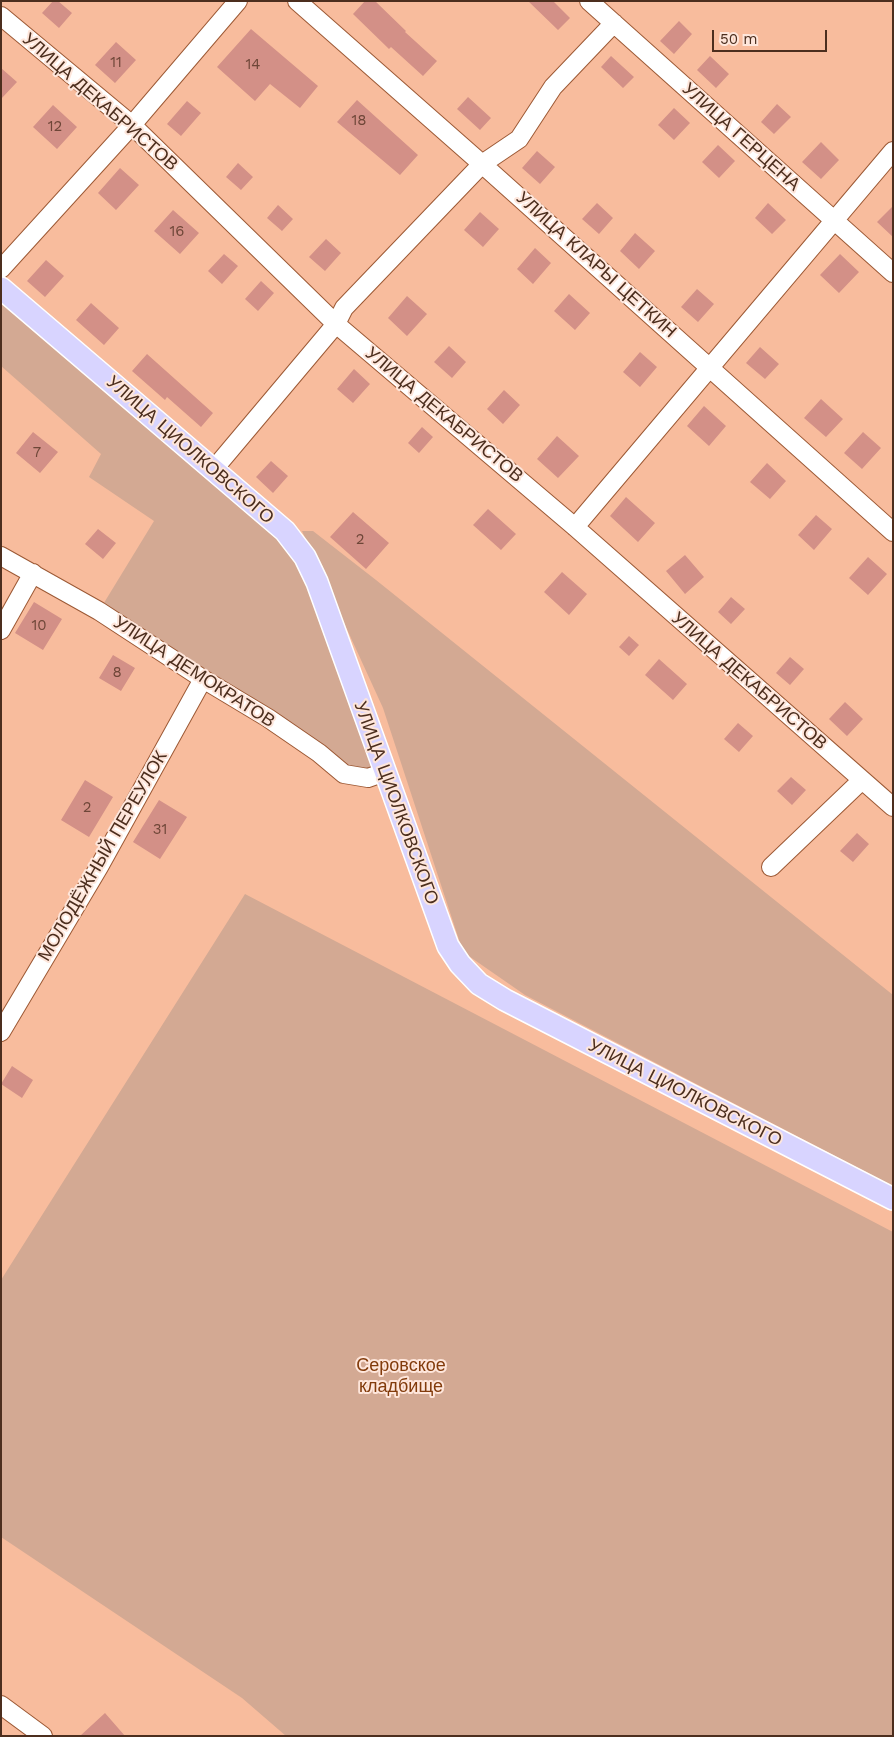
<!DOCTYPE html>
<meta charset="utf-8">
<style>
body{margin:0}
#map{position:relative;width:894px;height:1737px;overflow:hidden;background:#f8bc9d;font-family:"Work Sans",sans-serif}
canvas{display:block}
.frame{position:absolute;inset:0;border:2px solid #4c2e1e;pointer-events:none}
.scale{position:absolute;left:712px;top:30px;width:115px;height:22px;box-sizing:border-box;border:2px solid #4c2e1e;border-top:0;padding-left:6px;font-size:15px;line-height:18px;white-space:nowrap;color:#4c2e1e;-webkit-text-stroke:4px #fee6db;paint-order:stroke}
</style>
<div id="map">
<canvas width="894" height="1737"></canvas>
<div class="frame"></div>
<div class="scale">50 m</div>
</div>
<script>
const ctx = document.querySelector('canvas').getContext('2d');
ctx.lineJoin = 'round';
function fill(path, color) { ctx.fillStyle = color; ctx.fill(path, 'evenodd'); }
const toPath = rows => new Path2D(rows.map(r => 'M' + r).join(''));
function strokePath(path, color, width, dash) { ctx.strokeStyle = color; ctx.lineWidth = width; ctx.lineCap = dash ? 'butt' : 'round'; ctx.setLineDash(dash || []); ctx.stroke(path); }
function label(font, color, halo, rows, align = 'center') {
  ctx.font = font + ' "Work Sans",sans-serif'; ctx.lineWidth = 4; ctx.setLineDash([]); ctx.textBaseline = 'middle'; ctx.strokeStyle = halo; ctx.fillStyle = color; for (const [text, x, y, turn = 0] of rows) {
    ctx.save(); ctx.translate(x, y); ctx.rotate((+turn || 0) * Math.PI / 180); ctx.textAlign = isNaN(turn) ? turn : align; if (halo) ctx.strokeText(text, 0, 0); ctx.fillText(text, 0, 0); ctx.restore();
  }
}
const green = toPath([
 [1,288,285,531,385,772,368,778,99,611,154,521,89,477,101,454,1,366],
 [302,531,313,531,376,580,893,995,893,1186,525,995,463,952,383,708],
 [245,894,893,1232,893,1736,286,1736,242,1698,1,1537,1,1280]
]);
const building = toPath([
 [53,1,58,1,72,13,59,28,42,13],
 [365,1,375,1,406,31,405,32,437,61,423,76,391,47,389,49,353,14],
 [528,1,553,1,570,18,558,30],
 [679,21,692,34,674,54,660,41],
 [251,29,318,86,300,108,270,84,255,101,217,67],
 [116,42,136,60,115,83,95,65],
 [611,56,634,77,623,88,601,67],
 [710,56,729,74,716,88,697,70],
 [1,68,17,82,1,99],
 [468,97,491,118,480,130,457,109],
 [357,100,418,155,400,175,337,122],
 [187,101,201,113,181,136,167,124],
 [777,104,791,117,774,134,761,122],
 [53,105,77,127,57,149,33,127],
 [674,108,690,123,674,140,658,125],
 [821,142,839,160,821,179,802,162],
 [718,145,735,161,719,178,702,162],
 [537,151,555,167,540,184,522,168],
 [238,163,253,177,241,190,226,177],
 [120,168,139,185,116,210,98,193],
 [597,203,613,218,599,234,582,219],
 [768,203,786,220,772,234,755,218],
 [278,205,293,219,282,231,267,218],
 [893,206,893,237,877,222],
 [173,210,199,233,180,254,154,231],
 [480,212,499,229,483,247,464,230],
 [635,233,655,251,639,269,620,251],
 [326,239,341,253,325,271,309,257],
 [535,248,551,263,533,284,517,269],
 [224,254,238,266,222,284,208,271],
 [840,254,859,272,839,293,820,275],
 [46,260,64,276,45,297,27,281],
 [261,281,274,293,258,311,245,299],
 [697,289,714,304,698,322,681,307],
 [569,294,590,313,575,330,554,311],
 [407,296,427,314,407,336,388,318],
 [91,303,119,328,104,345,76,320],
 [449,346,466,362,452,378,434,362],
 [760,347,779,364,765,379,746,363],
 [640,352,657,367,640,387,623,372],
 [147,354,213,413,201,427,167,397,165,400,132,371],
 [354,369,370,384,353,403,337,389],
 [504,390,520,405,503,424,487,409],
 [821,399,843,419,826,437,804,418],
 [704,406,726,426,709,446,687,426],
 [422,427,433,437,419,453,408,443],
 [33,432,58,452,40,473,16,453],
 [863,432,881,448,862,469,844,453],
 [557,436,579,456,558,478,537,459],
 [271,461,288,476,273,493,256,477],
 [767,463,786,481,770,499,750,482],
 [626,497,655,523,638,542,610,516],
 [488,509,516,534,501,550,473,525],
 [353,512,389,543,366,569,330,537],
 [816,515,832,529,814,550,798,535],
 [98,529,116,543,103,559,85,544],
 [685,555,704,577,685,594,666,571],
 [868,557,887,574,868,595,849,578],
 [562,572,587,594,569,615,544,592],
 [731,597,745,609,731,624,718,612],
 [34,602,62,619,43,650,15,633],
 [629,636,639,645,629,656,619,647],
 [113,655,135,668,121,691,99,678],
 [790,657,804,669,790,685,776,673],
 [659,659,687,684,673,700,645,675],
 [845,702,863,719,847,736,829,719],
 [738,723,753,736,739,752,724,739],
 [791,777,806,790,792,805,777,791],
 [85,780,113,797,89,837,61,820],
 [159,800,187,817,160,859,133,842],
 [857,833,869,844,853,862,840,851],
 [12,1066,33,1080,22,1098,1,1084],
 [105,1713,125,1736,80,1736]
]);
const minor = toPath([
 [297,1,482,164,893,532],
 [589,1,893,273],
 [1,16,132,125,336,324,575,527,893,807],
 [1,269,132,125,238,1],
 [214,469,336,324,344,308,482,164,519,139,553,87,614,23],
 [575,527,893,151],
 [1,556,99,611,203,679,268,718,319,753,344,774,368,778,385,772],
 [1,630,33,573],
 [771,867,862,780],
 [1,1032,99,867,203,679],
 [1,1705,43,1736]
]);
const major = toPath([
 [1,288,285,531,305,557,317,582,448,946,460,964,479,984,505,1000,893,1199]
]);
const numberNames = [
 ["11",116,63],
 ["14",253,65],
 ["18",359,121],
 ["12",55,127],
 ["16",177,232],
 ["7",37,453],
 ["2",360,540],
 ["10",39,626],
 ["8",117,673],
 ["2",87,808],
 ["31",160,830]
];
const streetNames = [
 ["УЛИЦА ДЕКАБРИСТОВ",100,102,41],
 ["УЛИЦА ГЕРЦЕНА",741,137,42],
 ["УЛИЦА КЛАРЫ ЦЕТКИН",596,265,42],
 ["УЛИЦА ДЕКАБРИСТОВ",444,415,40],
 ["УЛИЦА ЦИОЛКОВСКОГО",190,450,41],
 ["УЛИЦА ДЕМОКРАТОВ",194,672,33],
 ["УЛИЦА ДЕКАБРИСТОВ",749,681,41],
 ["УЛИЦА ЦИОЛКОВСКОГО",396,803,70],
 ["МОЛОДЁЖНЫЙ ПЕРЕУЛОК",103,856,-60],
 ["УЛИЦА ЦИОЛКОВСКОГО",685,1093,27]
];
const parkNames = [
 ["Серовское",401,1366],
 ["кладбище",401,1387]
];
fill(green, '#d3a993');
fill(building, '#d39087');
strokePath(minor, '#9c5935', 20);
strokePath(major, '#fff', 24);
strokePath(minor, '#fff', 18);
strokePath(major, '#d8d4ff', 21);
label('15px', '#6e4638', null, numberNames);
label('18px', '#4c2e1e', '#fee6db', streetNames);
label('18px', '#823b0b', '#fee6db', parkNames);
</script>
